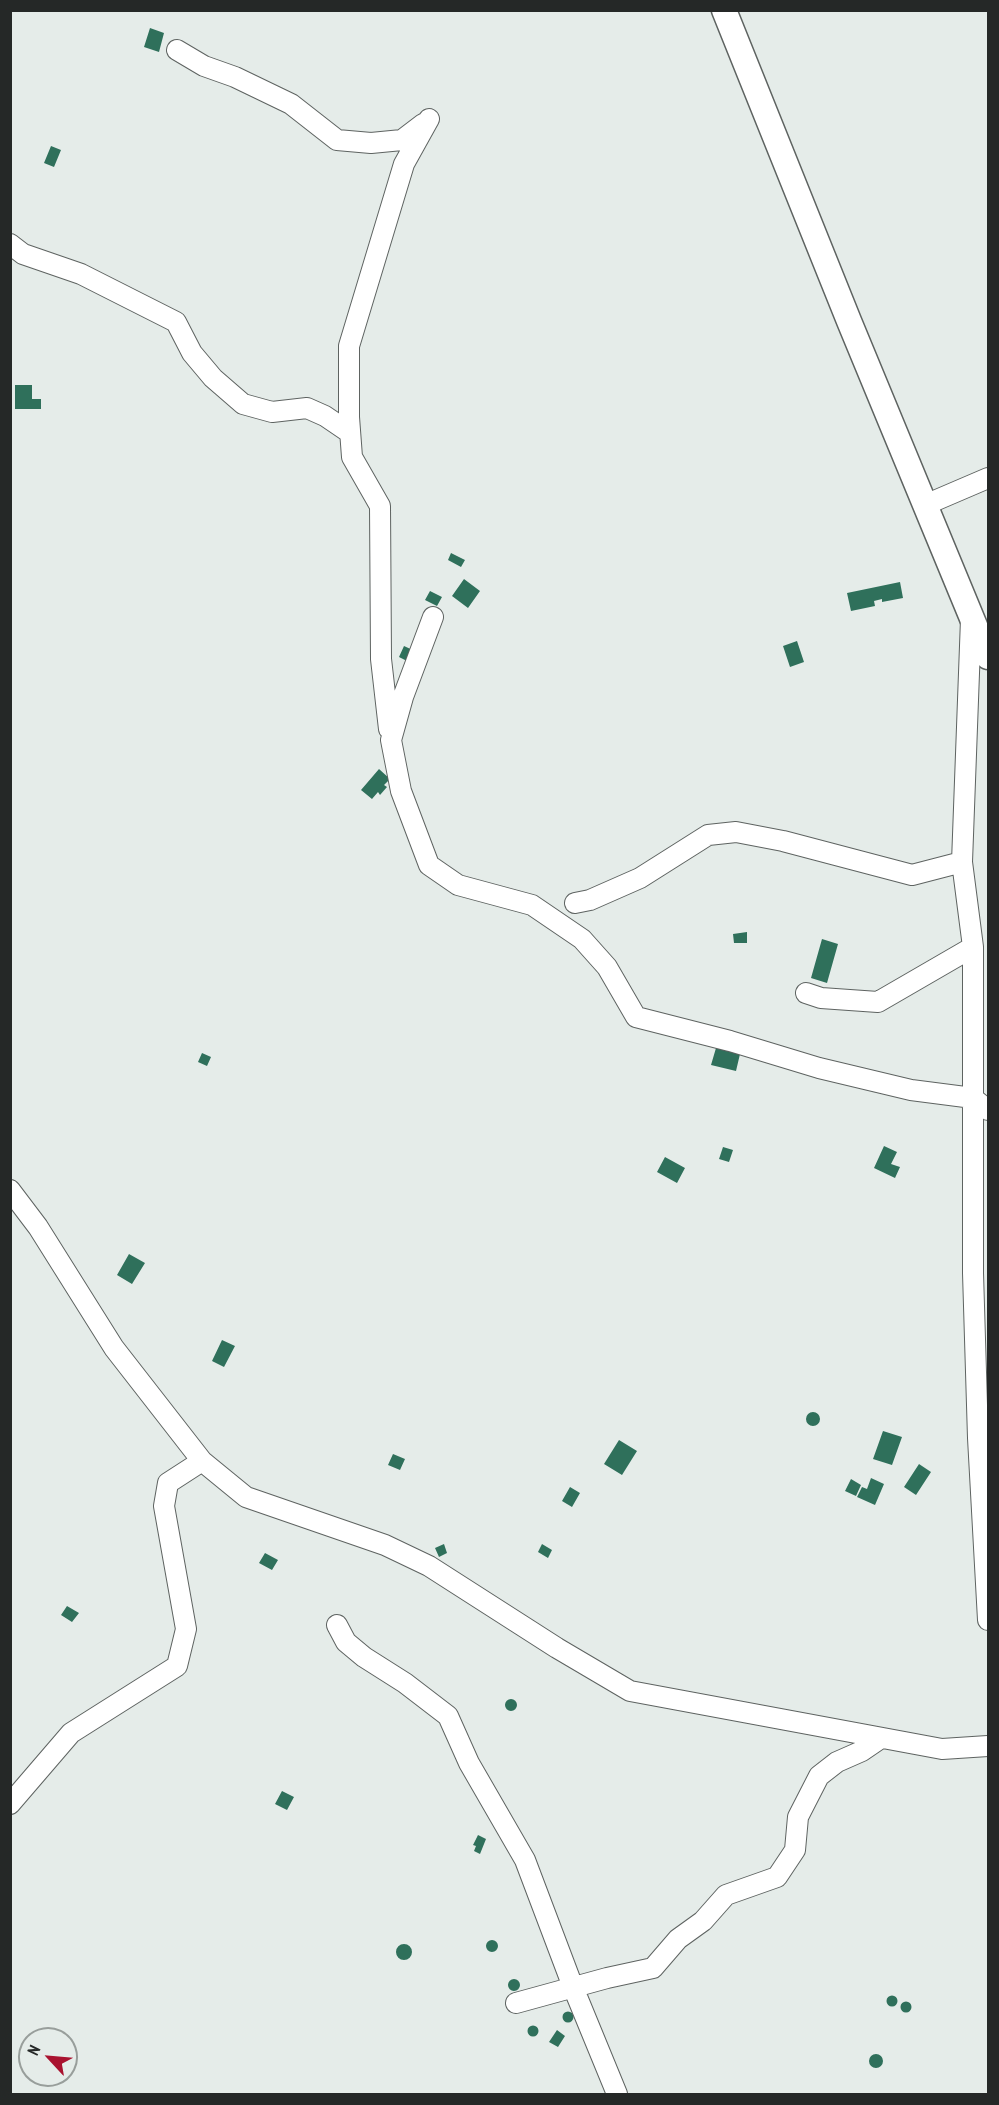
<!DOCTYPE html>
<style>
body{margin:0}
#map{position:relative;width:999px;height:2105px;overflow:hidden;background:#e5ece9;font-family:"PT Sans Narrow",sans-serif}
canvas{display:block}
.frame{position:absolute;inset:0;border:12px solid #252827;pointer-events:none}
.north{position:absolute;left:18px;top:2027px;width:60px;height:60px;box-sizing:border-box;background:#e5ece9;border:2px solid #989e9b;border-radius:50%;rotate:296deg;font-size:16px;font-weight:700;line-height:24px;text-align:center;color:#252827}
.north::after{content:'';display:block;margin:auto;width:21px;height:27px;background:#a9122f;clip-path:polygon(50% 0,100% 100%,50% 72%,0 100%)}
</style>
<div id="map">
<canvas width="999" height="2105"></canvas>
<div class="frame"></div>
<div class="north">N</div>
</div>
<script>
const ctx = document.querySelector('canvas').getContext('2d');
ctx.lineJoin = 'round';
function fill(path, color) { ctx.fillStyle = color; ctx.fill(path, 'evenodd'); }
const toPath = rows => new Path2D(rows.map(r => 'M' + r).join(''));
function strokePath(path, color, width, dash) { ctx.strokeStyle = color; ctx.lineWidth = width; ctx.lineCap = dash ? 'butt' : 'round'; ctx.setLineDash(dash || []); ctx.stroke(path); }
const building = toPath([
 [150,28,164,33,159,52,144,47],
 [51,146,61,150,54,167,44,163],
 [15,385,32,385,32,399,41,399,41,409,15,409],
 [451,553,465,560,461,567,448,560],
 [464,579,480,591,468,608,452,596],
 [900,582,903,598,882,602,882,599,874,601,875,606,851,611,847,593],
 [430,591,442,597,437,606,425,600],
 [797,641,804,662,790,667,783,646],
 [404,646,417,652,411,663,399,657],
 [379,769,390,779,384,785,387,787,380,795,378,792,372,799,361,790],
 [747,932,747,943,734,943,733,934],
 [822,939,838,944,827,983,811,978],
 [716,1048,740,1054,736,1071,711,1065],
 [202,1053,211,1057,207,1066,198,1062],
 [884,1146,897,1152,891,1164,900,1167,895,1178,874,1168],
 [723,1147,733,1150,729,1162,719,1159],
 [665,1157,685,1168,677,1183,657,1172],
 [129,1254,145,1263,132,1284,117,1275],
 [222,1340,235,1346,224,1367,212,1361],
 '806 1419a7 7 0 1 1 14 0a7 7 0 1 1-14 0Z',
 [883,1431,902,1437,892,1465,873,1459],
 [619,1440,637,1451,622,1475,604,1464],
 [393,1454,405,1459,400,1470,388,1465],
 [919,1464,931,1472,916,1495,904,1487],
 [871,1478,884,1484,875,1505,857,1497,862,1487,867,1489],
 [851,1479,861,1485,856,1496,845,1491],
 [570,1487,580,1493,572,1507,562,1501],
 [444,1544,447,1553,439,1557,435,1548],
 [542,1544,552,1550,548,1558,538,1552],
 [265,1553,278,1560,272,1570,259,1563],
 [67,1606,79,1613,72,1622,61,1615],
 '505 1705a6 6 0 1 1 12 0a6 6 0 1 1-12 0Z',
 [282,1791,294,1797,287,1810,275,1804],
 [478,1835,486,1839,480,1854,474,1851,476,1846,473,1845],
 '486 1946a6 6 0 1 1 12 0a6 6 0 1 1-12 0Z',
 '396 1952a8 8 0 1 1 16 0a8 8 0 1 1-16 0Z',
 '508 1985a6 6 0 1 1 12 0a6 6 0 1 1-12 0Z',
 '886.5 2001a5.5 5.5 0 1 1 11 0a5.5 5.5 0 1 1-11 0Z',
 '900.5 2007a5.5 5.5 0 1 1 11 0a5.5 5.5 0 1 1-11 0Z',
 '562.5 2017a5.5 5.5 0 1 1 11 0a5.5 5.5 0 1 1-11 0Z',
 '527.5 2031a5.5 5.5 0 1 1 11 0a5.5 5.5 0 1 1-11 0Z',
 [557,2030,565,2036,558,2047,549,2042],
 '869 2061a7 7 0 1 1 14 0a7 7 0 1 1-14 0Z'
]);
const minor = toPath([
 [177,50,204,66,235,77,291,104,337,140,371,143,402,140,423,124],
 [10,244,23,254,81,274,176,322,192,353,213,378,243,404,272,412,307,408,325,416,350,433],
 [925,505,988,478],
 [433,617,403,697,391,740,401,791,429,865,458,885,532,905,582,939,607,967,636,1017,730,1041,819,1068,911,1090,973,1098,988,1110],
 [971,619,962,862,973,947,973,1273,978,1438,988,1620],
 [389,729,381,659,380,506,352,457,349,417,349,346,404,164,429,119],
 [575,903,590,900,640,878,708,835,736,832,783,841,912,875,962,862],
 [806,993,821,998,878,1002,973,947],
 [10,1190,38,1227,114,1348,202,1461,246,1497,385,1545,429,1566,557,1648,630,1691,942,1749,988,1746],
 [337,1625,346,1642,364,1657,405,1683,448,1716,469,1763,525,1860,573,1987,617,2094],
 [10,1804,71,1733,177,1666,186,1629,164,1506,168,1483,202,1461],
 [516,2003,607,1978,653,1968,678,1939,703,1921,726,1895,777,1877,795,1850,798,1817,819,1776,837,1762,862,1751,881,1738]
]);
const major = toPath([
 [724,10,849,321,988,657]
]);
fill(building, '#2f705b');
strokePath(minor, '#5e6361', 22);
strokePath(major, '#5e6361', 27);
strokePath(minor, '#fff', 20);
strokePath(major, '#fff', 24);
</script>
